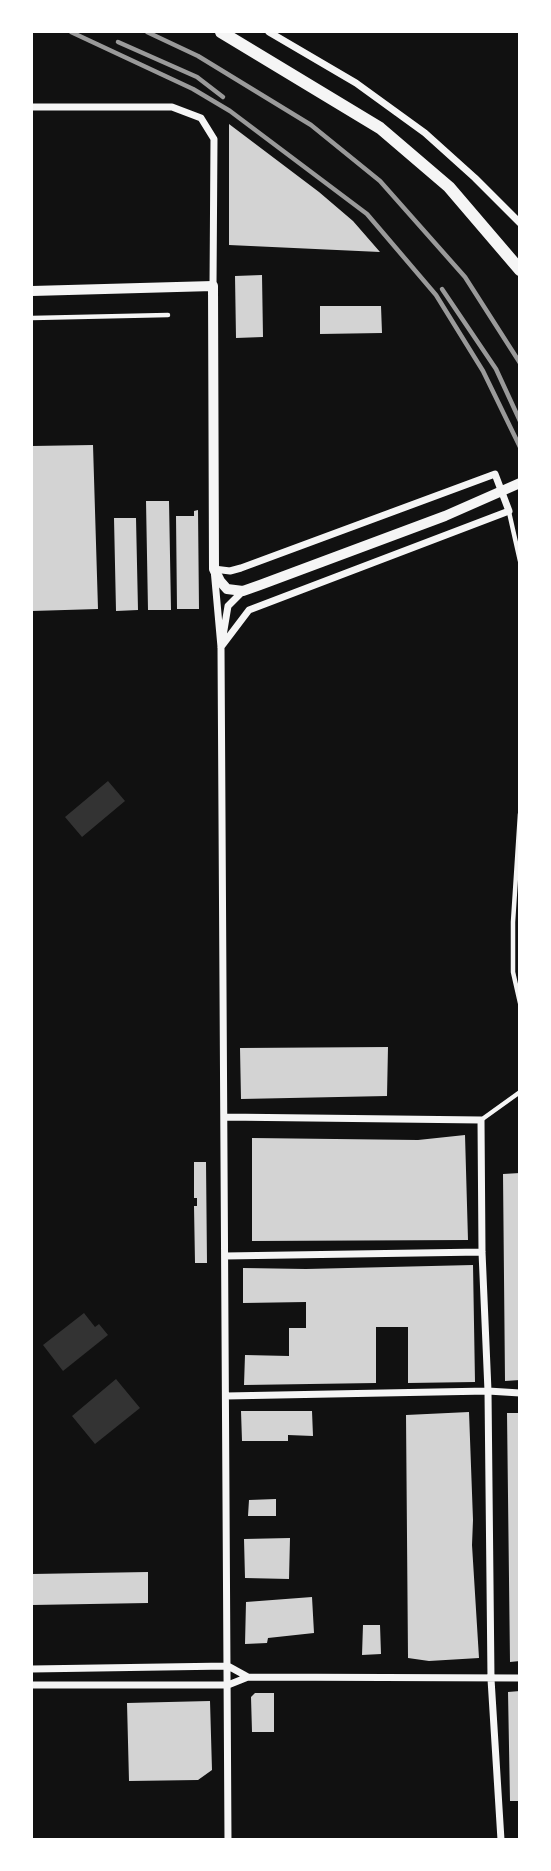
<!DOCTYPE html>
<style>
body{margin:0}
#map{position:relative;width:551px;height:1871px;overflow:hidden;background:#111;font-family:"Archivo Narrow",sans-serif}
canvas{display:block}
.frame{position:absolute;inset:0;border:33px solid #fff;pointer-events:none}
</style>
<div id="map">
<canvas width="551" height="1871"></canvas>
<div class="frame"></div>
</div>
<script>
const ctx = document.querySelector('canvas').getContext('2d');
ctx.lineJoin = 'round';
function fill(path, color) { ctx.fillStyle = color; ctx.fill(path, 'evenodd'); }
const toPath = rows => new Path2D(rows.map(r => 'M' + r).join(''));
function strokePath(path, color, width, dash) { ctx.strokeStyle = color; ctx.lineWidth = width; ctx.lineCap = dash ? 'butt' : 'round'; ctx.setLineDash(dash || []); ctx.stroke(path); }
const water = toPath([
 [108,781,125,801,82,837,65,817],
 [84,1313,95,1327,99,1324,108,1335,63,1371,43,1345],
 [116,1379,140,1408,95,1444,72,1416]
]);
const building = toPath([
 [229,124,319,192,353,221,380,252,229,245],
 [262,275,263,337,236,338,235,276],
 [320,306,381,306,382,333,320,334],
 [93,445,98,609,32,611,32,446],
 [146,501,169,501,171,610,148,610],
 [198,510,199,609,177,609,176,516,194,516,194,511],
 [114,518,136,518,138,610,116,611],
 [388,1047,387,1096,241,1099,240,1048],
 [465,1135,468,1240,252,1241,252,1138,418,1140],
 [194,1162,206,1162,207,1263,195,1263,194,1206,197,1206,197,1198,194,1198],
 [520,1173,520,1380,505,1381,503,1174],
 [473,1265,475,1382,408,1383,408,1327,376,1327,376,1383,244,1385,245,1355,289,1356,289,1328,306,1328,306,1302,243,1303,243,1268,306,1269],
 [241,1411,312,1411,313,1436,288,1435,288,1441,242,1441],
 [469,1412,473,1520,472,1545,479,1658,429,1661,408,1658,406,1415],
 [507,1413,520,1413,520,1661,510,1662],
 [276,1499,276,1516,248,1516,249,1500],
 [290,1538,289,1579,245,1578,244,1539],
 [148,1572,148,1603,32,1605,32,1574],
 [312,1597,314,1633,268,1638,267,1643,245,1644,246,1602],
 [363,1625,380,1625,381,1654,362,1655],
 [520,1691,520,1801,510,1801,508,1692],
 [255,1693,274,1693,274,1732,252,1732,251,1697],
 [210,1701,212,1770,198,1780,129,1781,127,1703]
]);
const service = toPath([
 [32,318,168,315],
 [509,512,520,561],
 [520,814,513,922,513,972,520,1003],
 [481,1120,520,1092]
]);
const minor = toPath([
 [269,32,356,83,425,133,475,178,520,223],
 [32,107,172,107,201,118,214,139,213,286],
 [223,636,228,606,243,591],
 [221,647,249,610,509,511,495,474,241,568,230,571,214,569,221,647,228,1840],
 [224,1117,481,1120,482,1252,488,1391,491,1679,501,1840],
 [225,1256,482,1252],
 [226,1396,488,1391,520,1393],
 [32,1669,228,1666,248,1677],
 [32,1685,228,1685,248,1677,520,1678]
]);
const tertiary = toPath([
 [32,291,213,286,214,569,220,581,227,589,243,591,260,585,445,516,520,483]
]);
const secondary = toPath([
 [221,32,380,128,449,187,520,270]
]);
const rail = toPath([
 [71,32,193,89,230,111,367,214,436,295,483,371,520,447],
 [147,32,198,56,311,125,380,181,465,277,520,363],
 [118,42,197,77,223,97],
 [442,289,496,369,520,421]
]);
fill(water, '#333');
fill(building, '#d3d3d3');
strokePath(service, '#f5f5f5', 4.5);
strokePath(minor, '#f5f5f5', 7);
strokePath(tertiary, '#f5f5f5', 10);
strokePath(secondary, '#f5f5f5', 12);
strokePath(rail, '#9a9a9a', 4.5);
</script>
